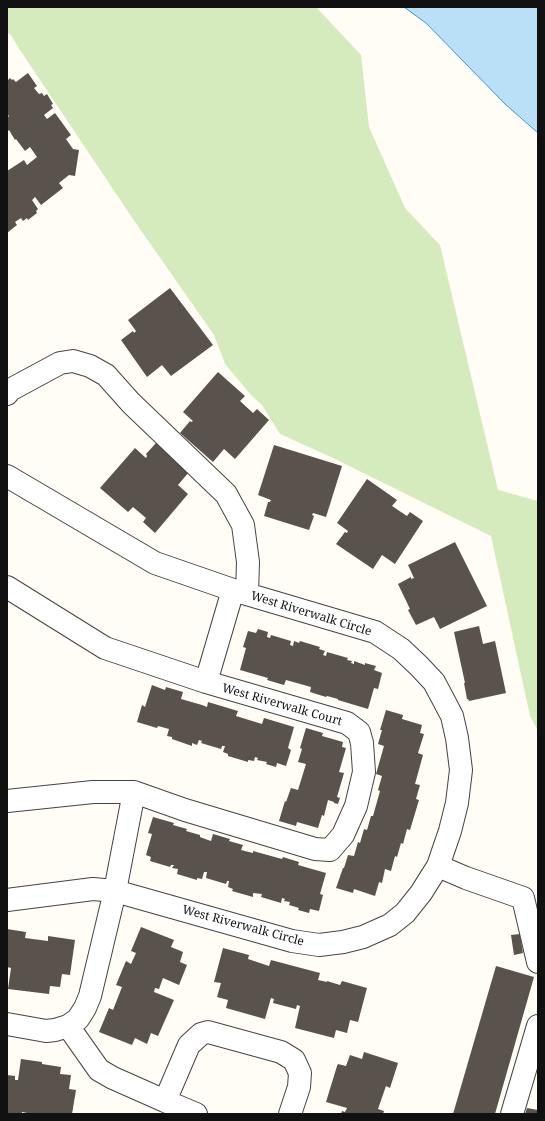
<!DOCTYPE html>
<style>
body{margin:0}
#map{position:relative;width:545px;height:1121px;overflow:hidden;background:#fffdf5;font-family:"Noto Serif",serif}
canvas{display:block}
.frame{position:absolute;inset:0;border:8px solid #111;pointer-events:none}
</style>
<div id="map">
<canvas width="545" height="1121"></canvas>
<div class="frame"></div>
</div>
<script>
const ctx = document.querySelector('canvas').getContext('2d');
ctx.lineJoin = 'round';
function fill(path, color) { ctx.fillStyle = color; ctx.fill(path, 'evenodd'); }
const toPath = rows => new Path2D(rows.map(r => 'M' + r).join(''));
function strokePath(path, color, width, dash) { ctx.strokeStyle = color; ctx.lineWidth = width; ctx.lineCap = dash ? 'butt' : 'round'; ctx.setLineDash(dash || []); ctx.stroke(path); }
function label(font, color, halo, rows, align = 'center') {
  ctx.font = font + ' "Noto Serif",serif'; ctx.lineWidth = 4; ctx.setLineDash([]); ctx.textBaseline = 'middle'; ctx.strokeStyle = halo; ctx.fillStyle = color; for (const [text, x, y, turn = 0] of rows) {
    ctx.save(); ctx.translate(x, y); ctx.rotate((+turn || 0) * Math.PI / 180); ctx.textAlign = isNaN(turn) ? turn : align; if (halo) ctx.strokeText(text, 0, 0); ctx.fillText(text, 0, 0); ctx.restore();
  }
}
const green = toPath([
 [7,7,316,7,361,55,369,127,405,208,440,245,498,490,538,501,538,731,530,716,491,536,331,457,280,434,262,405,251,395,225,364,214,335,133,219,20,50,11,35,7,32]
]);
const water = toPath([
 [404,7,538,7,538,133,505,104,426,23,404,7]
]);
const building = toPath([
 [28,73,37,86,34,88,39,94,42,93,44,96,47,94,53,104,51,105,53,108,44,115,47,119,55,113,71,135,66,139,73,149,79,150,75,176,69,175,59,183,63,188,41,205,35,197,32,200,38,209,36,211,37,213,28,220,27,218,23,221,21,218,15,222,17,225,7,233,7,171,24,160,27,165,37,157,30,147,25,151,16,139,15,140,9,130,8,131,7,130,7,118,9,116,7,114,7,81,10,78,12,80,13,79,16,82],
 [170,288,213,345,171,376,162,365,147,377,121,340,133,331,134,333,136,331,128,320],
 [218,372,245,396,240,401,253,413,257,409,269,420,235,459,224,449,213,462,180,433,190,421,191,422,193,421,183,412],
 [156,443,189,472,178,485,188,494,155,533,143,522,146,518,133,507,128,512,100,488,135,448,146,458,147,456,146,454],
 [274,445,342,466,326,517,313,513,312,515,314,516,309,530,264,516,268,502,270,502,271,500,258,495],
 [367,479,397,500,392,506,407,516,410,512,423,521,395,564,382,555,373,569,336,544,345,532,347,533,348,531,337,523],
 [455,542,487,606,440,629,434,617,416,625,408,610,410,609,398,584,411,577,411,579,414,578,408,565],
 [479,626,483,644,495,641,506,693,469,701,468,699,467,699,464,683,465,683,454,632],
 [258,629,268,632,267,637,270,638,271,635,291,641,290,645,293,646,294,641,299,643,300,641,320,647,319,649,325,651,323,655,326,656,327,652,348,658,347,660,352,661,351,663,354,664,354,661,365,665,365,663,376,666,374,670,382,673,378,689,374,688,368,709,338,700,338,699,327,696,326,697,310,692,311,687,286,680,284,685,267,680,268,678,240,670,246,648,243,647,248,631,256,633],
 [152,685,165,690,166,687,183,692,181,699,202,705,207,707,208,702,238,711,236,716,262,724,264,718,294,727,288,748,291,750,286,766,277,763,276,767,266,764,267,762,257,760,258,758,255,757,254,761,248,760,248,762,228,756,228,754,223,752,225,746,222,746,221,749,201,743,202,741,199,740,197,745,192,743,192,746,172,739,172,737,167,736,169,729,158,726,157,728,137,722,142,705,145,707],
 [386,710,403,715,402,719,422,725,420,733,424,734,418,753,423,755,415,784,420,785,416,799,419,800,410,830,407,829,403,844,401,843,397,857,395,856,391,871,385,869,382,883,379,882,375,896,354,889,353,893,336,888,343,868,344,868,348,855,354,856,358,842,360,843,364,829,367,830,371,816,373,816,380,791,378,790,382,776,376,774,384,746,378,744,382,730,380,730],
 [306,728,323,733,322,736,343,742,342,747,346,748,339,772,344,773,337,797,340,798,338,804,334,803,334,802,328,800,324,816,322,815,318,828,297,822,296,826,279,821,285,801,286,802,291,788,298,790,306,764,298,762,302,749,300,748],
 [153,817,174,823,173,825,187,829,186,831,200,835,200,837,208,840,211,841,213,834,230,839,229,841,243,845,241,850,253,853,253,851,282,859,283,857,299,862,298,865,326,873,320,894,323,895,319,911,310,909,309,913,298,910,299,908,289,905,290,902,284,901,285,899,282,898,281,903,261,897,262,894,253,893,253,897,232,891,233,889,228,887,229,881,227,881,226,884,206,878,207,872,204,872,202,879,197,878,197,880,177,874,178,869,172,868,174,865,171,865,170,867,150,861,151,857,146,855,152,834,148,833],
 [141,927,174,940,171,947,183,952,180,962,187,965,179,985,163,978,159,989,155,988,154,992,174,1000,158,1036,151,1033,147,1044,135,1038,132,1045,99,1032,109,1008,113,1010,122,987,116,985,126,961,131,964,136,953,131,951],
 [7,929,26,932,25,938,48,941,48,936,75,940,70,975,62,974,60,987,50,986,49,994,8,989,11,968,7,967],
 [520,934,523,953,514,955,511,935],
 [223,948,249,955,248,959,269,966,271,960,320,973,318,980,327,982,327,981,340,985,342,981,367,988,358,1022,350,1020,347,1033,336,1030,334,1038,295,1028,300,1006,297,1005,296,1009,273,1003,274,999,271,998,265,1019,226,1008,228,1000,217,997,221,983,214,982],
 [496,966,534,977,495,1114,453,1114],
 [364,1052,398,1063,390,1088,386,1086,378,1109,384,1111,383,1114,341,1114,342,1111,345,1112,347,1108,326,1102,337,1066,338,1064,346,1066,350,1055,362,1059],
 [21,1059,42,1062,42,1064,61,1067,60,1074,71,1075,69,1089,76,1090,72,1114,32,1114,22,1112,22,1114,7,1114,7,1075,15,1076,15,1080,18,1080],
 [527,1108,538,1110,538,1114,525,1114]
]);
const minor = toPath([
 [7,394,10,390,60,363,73,361,90,366,106,375,131,403,226,494,243,525,248,562,247,594],
 [7,476,155,563,233,590,375,632,401,649,419,666,434,682,442,697,452,716,457,738,461,770,457,803,450,831,438,866,421,893,405,913,390,925,363,937,343,942,319,945,292,941,115,891,93,889,7,900],
 [7,587,105,648,206,682,347,723,359,732,362,743,364,772,356,806,343,835,330,850,315,849,185,810,134,792,93,792,7,801],
 [206,682,233,590],
 [438,866,466,878,523,898,538,962],
 [7,1024,46,1031,55,1030,68,1026,78,1019,85,1008,90,996,115,891,134,792],
 [68,1026,99,1070,113,1078,165,1101],
 [196,1114,165,1101,189,1045,201,1034,208,1032,281,1052,294,1060,300,1073,299,1087,290,1114],
 [512,1114,538,1026]
]);
const streetNames = [
 ["West Riverwalk Circle",311,614,17],
 ["West Riverwalk Court",282,705,16],
 ["West Riverwalk Circle",243,926,15]
];
fill(green, '#d5ebbd');
fill(water, '#b9e0f7');
strokePath(water, '#3f96cf', 1);
fill(building, '#5a524d');
strokePath(minor, '#444', 24);
strokePath(minor, '#fff', 22);
label('12px', '#111', '#fff', streetNames);
</script>
